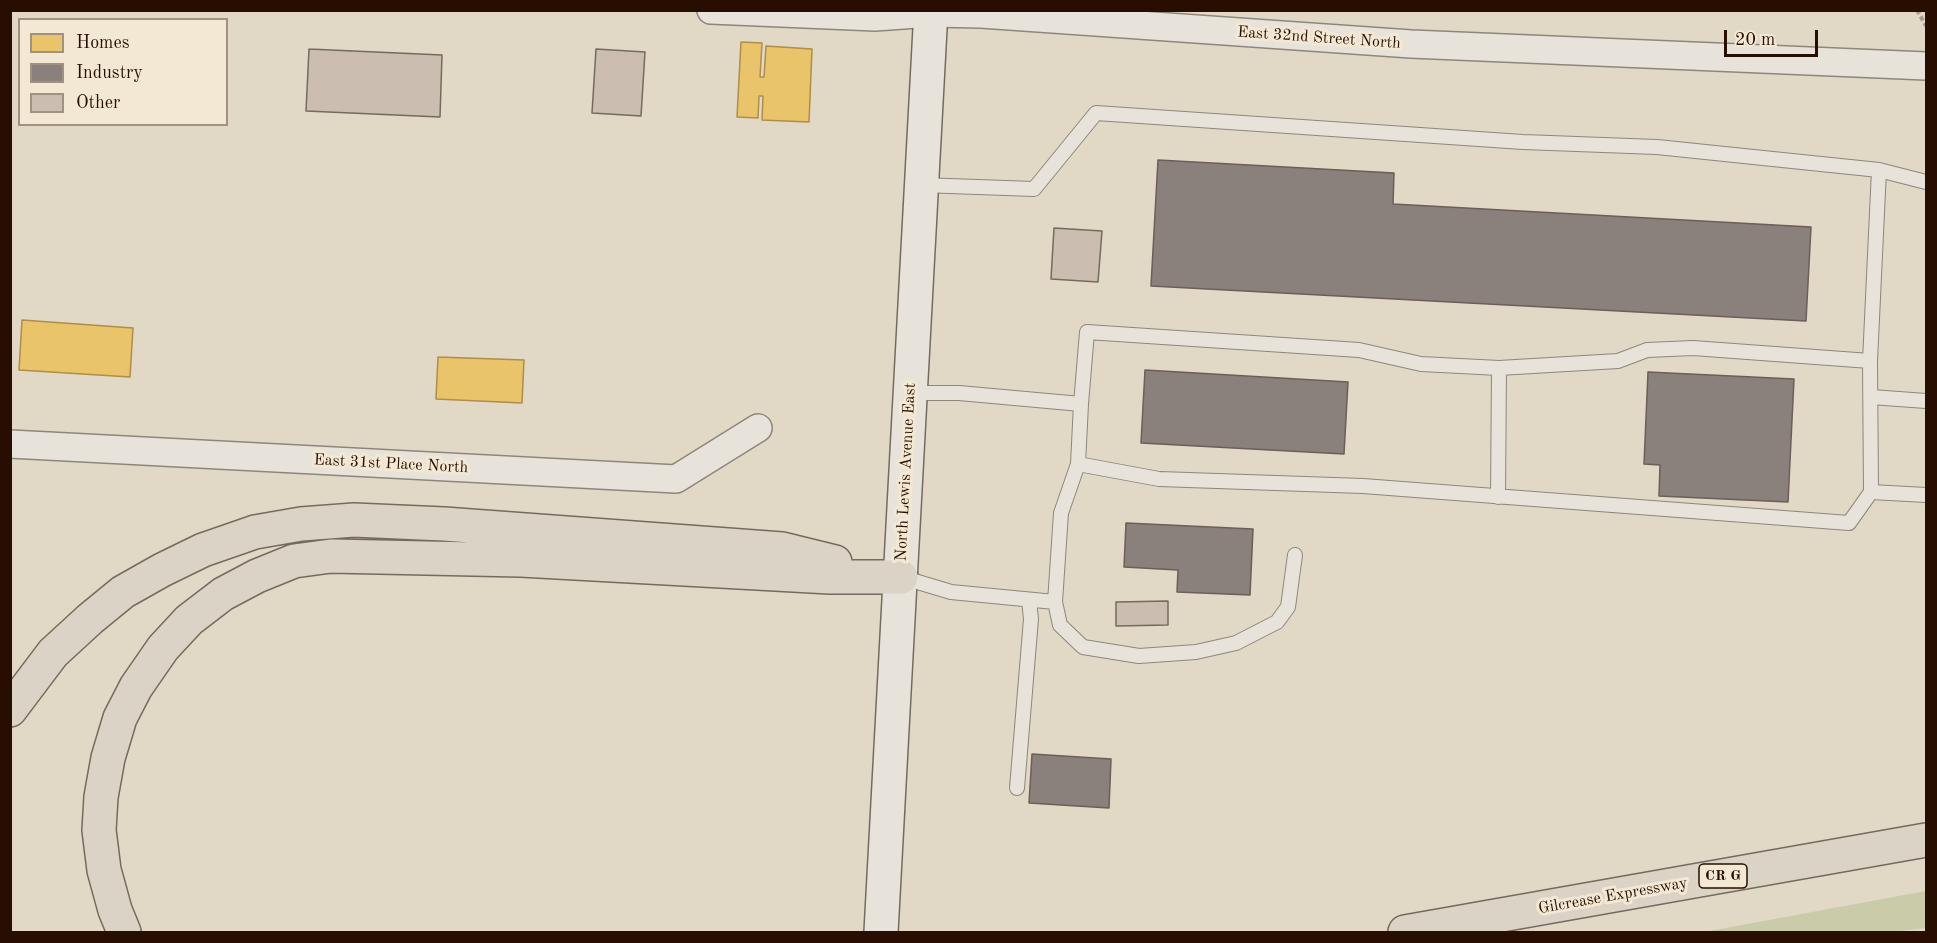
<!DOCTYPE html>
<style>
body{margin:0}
#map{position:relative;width:1937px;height:943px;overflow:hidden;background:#e1d8c6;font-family:"Old Standard TT",serif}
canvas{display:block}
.frame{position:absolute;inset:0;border:12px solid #280e00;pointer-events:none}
.legend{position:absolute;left:18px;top:18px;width:210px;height:108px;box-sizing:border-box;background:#f3e8d3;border:2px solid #a2917f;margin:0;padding:8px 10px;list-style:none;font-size:18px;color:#280e00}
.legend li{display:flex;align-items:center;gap:12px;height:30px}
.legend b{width:30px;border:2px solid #a2917f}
.scale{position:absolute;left:1724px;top:30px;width:94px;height:27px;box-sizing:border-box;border:3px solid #280e00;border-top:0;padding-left:8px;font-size:18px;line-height:21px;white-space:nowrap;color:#280e00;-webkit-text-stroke:4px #f3e8d3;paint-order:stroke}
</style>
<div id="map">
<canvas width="1937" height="943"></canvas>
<div class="frame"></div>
<ul class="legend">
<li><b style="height:16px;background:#e9c46a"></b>Homes</li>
<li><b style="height:16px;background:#8a817c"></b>Industry</li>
<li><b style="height:16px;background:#cbbdaf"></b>Other</li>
</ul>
<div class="scale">20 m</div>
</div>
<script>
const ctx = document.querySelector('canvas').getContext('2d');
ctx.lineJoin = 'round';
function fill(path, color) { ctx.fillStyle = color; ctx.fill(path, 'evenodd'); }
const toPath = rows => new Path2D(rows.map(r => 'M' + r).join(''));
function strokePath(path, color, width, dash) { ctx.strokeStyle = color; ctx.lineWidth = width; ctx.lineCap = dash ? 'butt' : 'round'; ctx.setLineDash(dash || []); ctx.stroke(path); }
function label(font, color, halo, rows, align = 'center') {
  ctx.font = font + ' "Old Standard TT",serif'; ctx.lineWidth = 6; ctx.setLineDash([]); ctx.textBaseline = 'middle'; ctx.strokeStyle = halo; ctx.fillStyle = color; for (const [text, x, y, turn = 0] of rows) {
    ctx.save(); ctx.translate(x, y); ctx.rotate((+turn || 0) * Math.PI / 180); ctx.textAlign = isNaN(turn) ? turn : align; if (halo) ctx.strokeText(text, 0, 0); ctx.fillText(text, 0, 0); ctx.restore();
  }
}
const green = toPath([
 [1926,891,1926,928,1891,932,1704,932]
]);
const homes = toPath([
 [741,42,762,43,760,77,764,77,766,46,812,49,809,122,762,120,763,96,759,96,758,118,737,117,741,42],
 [22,320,133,328,130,377,19,370,22,320],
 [438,357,524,360,522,403,436,399,438,357]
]);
const industry = toPath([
 [1158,160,1394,173,1393,204,1811,227,1806,321,1151,286,1158,160],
 [1145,370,1348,382,1344,454,1141,443,1145,370],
 [1648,372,1794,379,1788,502,1659,496,1660,465,1644,464,1648,372],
 [1126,523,1253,529,1250,595,1177,592,1178,570,1124,567,1126,523],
 [1032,754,1111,759,1109,808,1029,803,1032,754]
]);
const building = toPath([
 [309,49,442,55,440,117,306,111,309,49],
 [596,49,645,52,641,116,592,113,596,49],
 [1054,228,1102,231,1098,282,1051,279,1054,228],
 [1168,601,1168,625,1116,626,1116,602,1168,601]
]);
const path = toPath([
 [1917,10,1926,26]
]);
const service = toPath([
 [921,185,1034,189,1096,113,1523,142,1657,147,1879,170,1926,182],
 [1870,361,1871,492,1926,495],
 [911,393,959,393,1081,404],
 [1871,397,1926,401],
 [1078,464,1159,479,1363,486,1849,523,1871,492],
 [1498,497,1499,368],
 [901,577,951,592,1055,602,1060,625,1083,647,1139,656,1196,652,1236,643,1277,622,1288,607,1295,555],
 [1055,602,1061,513,1078,464,1081,404,1087,332,1359,350,1421,364,1499,368,1618,361,1647,350,1693,348,1870,361,1879,170],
 [1017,788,1031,619,1029,600]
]);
const minor = toPath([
 [711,10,875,17,931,13,981,14,1411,44,1926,66],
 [10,444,676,479,758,428]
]);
const secondary = toPath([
 [881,932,931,10]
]);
const motorway = toPath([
 [10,710,53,653,90,619,123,592,162,570,203,550,255,532,301,524,354,520,444,524,782,549,835,562],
 [124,932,115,910,104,870,99,830,101,797,108,758,120,718,136,687,163,648,189,620,223,594,257,576,294,561,331,556,521,560,830,577,901,577],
 [1405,932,1926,840]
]);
const shields = [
 [1723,876,48]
];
const shieldNames = [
 ["CR G",1723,876]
];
const streetNames = [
 ["East 32nd Street North",1319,38,4],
 ["East 31st Place North",391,464,3],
 ["North Lewis Avenue East",906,472,-87],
 ["Gilcrease Expressway",1613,896,-10]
];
fill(green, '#cacba9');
fill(homes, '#e9c46a');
strokePath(homes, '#af8d4a', 1.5);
fill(industry, '#8a817c');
strokePath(industry, '#6d5e57', 1.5);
fill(building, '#cbbdaf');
strokePath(building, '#746b60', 1.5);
strokePath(service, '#8e867b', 16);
strokePath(minor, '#8e867b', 30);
strokePath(secondary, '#746b60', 36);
strokePath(motorway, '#746b60', 36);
strokePath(path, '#a29c93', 4, [4.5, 3]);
strokePath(service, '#e8e3da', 14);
strokePath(minor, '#e8e3da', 27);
strokePath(secondary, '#e8e3da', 33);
strokePath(motorway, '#dbd3c5', 33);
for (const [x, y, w] of shields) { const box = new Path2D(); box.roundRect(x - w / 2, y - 12, w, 24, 4.5); ctx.fillStyle = '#f3e8d3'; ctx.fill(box); strokePath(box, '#280e00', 1.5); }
label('bold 15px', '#280e00', null, shieldNames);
label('16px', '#280e00', '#f3e8d3', streetNames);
</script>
